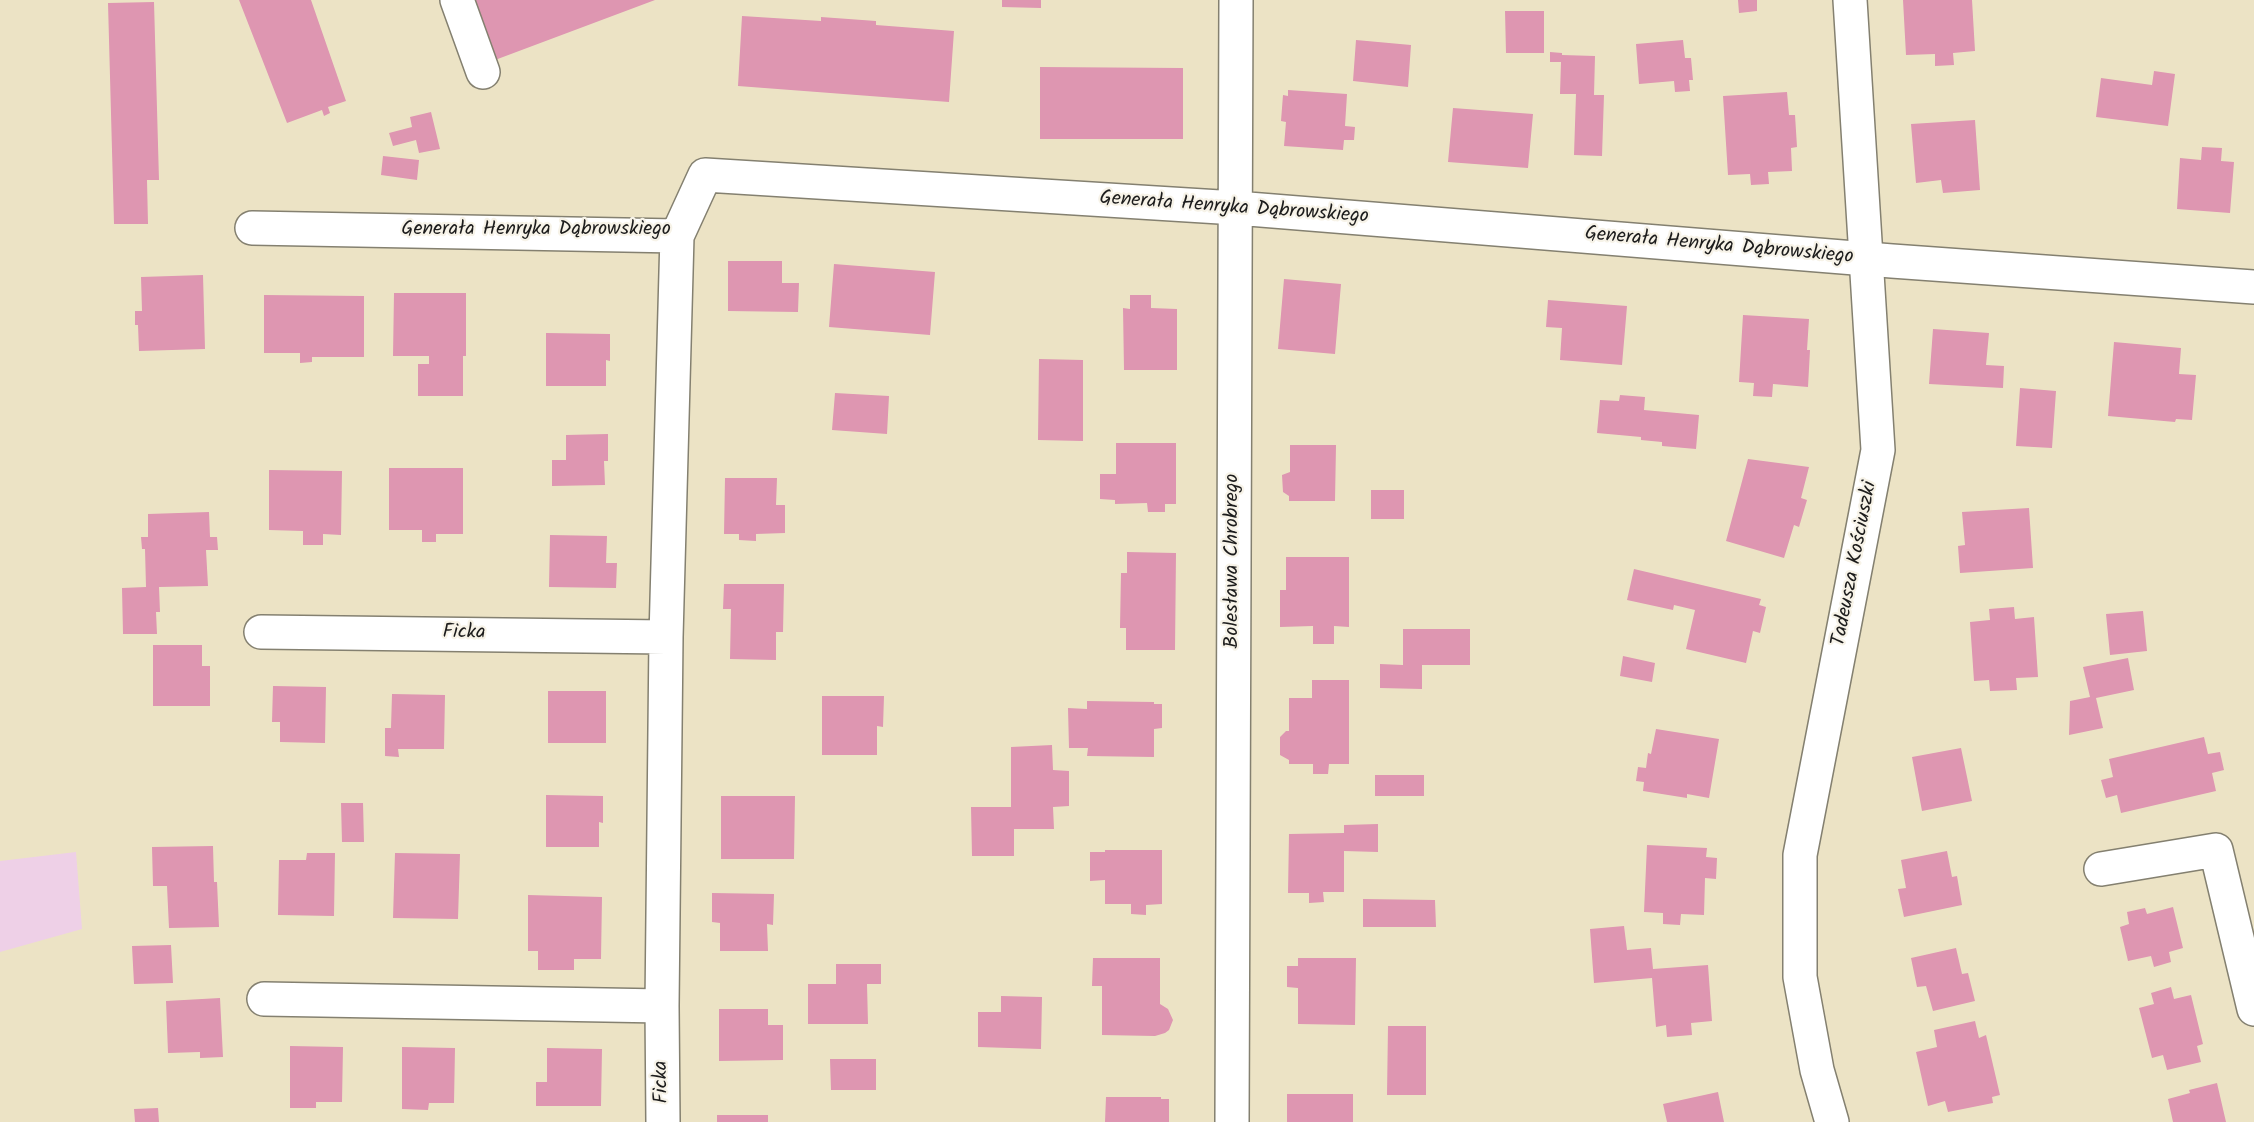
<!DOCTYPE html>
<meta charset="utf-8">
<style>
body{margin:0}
canvas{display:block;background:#ece3c5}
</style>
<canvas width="2254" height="1122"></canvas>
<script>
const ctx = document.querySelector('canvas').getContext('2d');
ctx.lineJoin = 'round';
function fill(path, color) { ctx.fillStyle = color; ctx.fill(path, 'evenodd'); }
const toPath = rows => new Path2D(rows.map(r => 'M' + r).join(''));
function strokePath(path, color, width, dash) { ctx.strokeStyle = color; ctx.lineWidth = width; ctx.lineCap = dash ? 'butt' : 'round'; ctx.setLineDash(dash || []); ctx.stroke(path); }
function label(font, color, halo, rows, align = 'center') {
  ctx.font = font + ' Kalam,sans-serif'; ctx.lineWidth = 4.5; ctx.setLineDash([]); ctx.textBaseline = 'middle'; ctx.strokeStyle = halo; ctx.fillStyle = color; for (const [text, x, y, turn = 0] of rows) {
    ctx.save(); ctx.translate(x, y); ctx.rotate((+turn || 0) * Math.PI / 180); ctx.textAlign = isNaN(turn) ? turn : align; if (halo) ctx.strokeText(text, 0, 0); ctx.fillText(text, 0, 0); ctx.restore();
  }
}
const built = toPath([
 [76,852,82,929,0,952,0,861]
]);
const building = toPath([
 [239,0,311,0,346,101,328,107,330,113,324,116,322,110,287,123],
 [473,0,655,0,495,60],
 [1002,0,1041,0,1041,8,1002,7],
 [1738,0,1757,0,1757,11,1739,13],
 [1903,0,1972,0,1975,51,1953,53,1954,65,1935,66,1935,54,1906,55],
 [154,2,159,180,147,180,148,224,114,224,108,3],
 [1505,11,1544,11,1544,53,1506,53],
 [742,16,821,21,821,17,876,21,876,25,954,31,949,102,738,86],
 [1356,40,1411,45,1408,87,1353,81],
 [1683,40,1685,58,1691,58,1693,80,1689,80,1690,91,1675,92,1674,81,1639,84,1636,44],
 [1550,52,1562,53,1562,55,1595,56,1594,95,1604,95,1602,156,1574,155,1576,94,1560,94,1561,62,1550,62],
 [1040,67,1183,68,1183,139,1040,139],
 [2154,71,2175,74,2168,126,2096,117,2101,78,2152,85],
 [1288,90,1347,94,1345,126,1355,127,1354,140,1344,140,1343,150,1284,146,1286,122,1281,121,1283,95,1288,96],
 [1787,92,1789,115,1795,115,1797,147,1791,148,1792,171,1768,172,1769,184,1751,185,1750,174,1728,175,1723,96],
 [1453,108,1533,114,1528,168,1448,162],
 [431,112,440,149,419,153,416,140,393,146,389,133,412,127,410,117],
 [1975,120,1980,190,1943,193,1941,180,1916,183,1911,124],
 [2202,147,2222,148,2221,161,2234,162,2230,213,2177,209,2180,158,2201,160],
 [383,156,419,160,417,180,381,175],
 [728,261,782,261,782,283,799,283,798,312,728,311],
 [834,264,935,272,930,335,829,327],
 [203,275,205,349,139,351,138,325,135,325,135,311,142,311,141,277],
 [1284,279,1341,284,1335,354,1278,349],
 [394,293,466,293,466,356,463,356,463,396,418,396,418,364,429,364,429,356,393,356],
 [264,295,364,296,364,357,312,357,312,362,300,363,300,353,264,353],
 [1130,295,1151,295,1151,308,1177,309,1177,370,1124,370,1123,308,1130,309],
 [1548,300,1627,306,1622,365,1560,360,1562,328,1546,327],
 [1743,315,1809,319,1807,350,1810,350,1808,387,1773,384,1772,397,1753,396,1754,383,1739,382],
 [1933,329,1989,333,1986,365,2004,366,2003,388,1929,384],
 [546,333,610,334,610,361,606,360,606,386,546,386],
 [2114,342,2181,348,2179,374,2196,375,2192,420,2176,419,2175,422,2108,416],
 [1039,359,1083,360,1083,441,1038,440],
 [2020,388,2056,391,2052,448,2016,446],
 [835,393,889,396,887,434,832,430],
 [1620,395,1645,397,1644,410,1699,415,1696,449,1662,446,1662,442,1641,440,1641,437,1597,433,1600,400,1619,401],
 [608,434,608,461,604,461,605,485,552,486,552,460,566,460,566,435],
 [1116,443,1176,443,1176,504,1165,504,1165,512,1148,512,1147,503,1115,504,1115,500,1100,499,1100,474,1116,474],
 [1290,445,1336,445,1335,501,1289,501,1289,496,1283,492,1282,475,1290,472],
 [1748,459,1809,467,1801,498,1807,500,1799,527,1794,525,1784,558,1726,541],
 [389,468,463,468,463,534,436,534,436,542,422,542,422,530,389,530],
 [269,470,342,471,341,535,323,534,323,545,303,545,303,531,269,530],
 [725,478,777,478,776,505,785,505,785,533,756,534,756,541,739,540,739,534,724,534],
 [1371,490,1404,490,1404,519,1371,519],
 [2029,508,2033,568,1960,573,1958,546,1965,545,1962,512],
 [209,512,210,537,217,537,218,550,206,550,208,586,159,587,160,612,156,612,157,634,123,634,122,588,146,587,145,549,142,549,141,537,148,537,148,514],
 [550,535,607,536,606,563,617,563,616,588,549,587],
 [1127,552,1176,553,1175,650,1126,650,1126,628,1120,628,1121,573,1127,573],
 [1286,557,1349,557,1349,627,1334,626,1334,644,1313,644,1313,626,1280,627,1280,590,1286,590],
 [1634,569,1761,599,1759,605,1766,607,1760,633,1753,631,1746,663,1686,649,1695,610,1674,605,1673,610,1627,600],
 [724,584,784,584,783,632,776,632,776,660,730,659,731,609,723,609],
 [2014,607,2015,619,2034,617,2038,677,2016,678,2017,690,1990,691,1989,680,1974,681,1970,622,1990,620,1989,609],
 [2143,611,2147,651,2110,655,2106,614],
 [1403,629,1470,629,1470,665,1422,665,1422,689,1380,688,1380,664,1403,665],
 [153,645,202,645,202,666,210,666,210,706,153,706],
 [1623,656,1655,663,1652,682,1620,676],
 [2128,658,2134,690,2096,698,2103,728,2069,735,2070,701,2090,697,2083,667],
 [1312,680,1349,680,1349,764,1329,764,1328,774,1313,774,1313,764,1289,764,1289,760,1280,755,1280,737,1286,731,1289,731,1289,698,1312,698],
 [273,686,326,687,325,743,280,742,280,722,272,722],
 [548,691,606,691,606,743,548,743],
 [392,694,445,695,444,749,398,749,399,757,385,756,385,728,391,728],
 [822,696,884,696,883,727,877,726,877,755,822,755],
 [1087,701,1154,702,1154,704,1162,704,1162,728,1154,729,1154,757,1087,756,1088,748,1069,748,1068,708,1087,709],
 [1656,729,1719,739,1709,798,1687,794,1687,798,1643,791,1644,782,1636,781,1638,767,1646,768,1648,753,1651,754],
 [2204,737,2208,754,2220,752,2224,770,2212,773,2216,791,2121,813,2117,795,2106,798,2101,780,2113,777,2109,759],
 [1052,745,1053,770,1069,771,1069,806,1053,807,1054,829,1014,829,1014,856,972,856,971,807,1011,807,1011,747],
 [1961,748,1972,801,1922,811,1912,757],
 [1375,775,1424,775,1424,796,1375,796],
 [546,795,603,796,603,823,599,822,599,847,546,847],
 [721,796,795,796,794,859,721,859],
 [341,803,363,803,364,842,342,842],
 [1378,824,1378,852,1344,851,1344,892,1323,892,1324,902,1309,903,1309,893,1288,893,1289,834,1344,833,1344,825],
 [1647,845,1707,848,1706,857,1717,858,1716,879,1705,878,1704,915,1681,914,1680,925,1663,924,1663,913,1644,912],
 [213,846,214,882,217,882,219,927,169,928,167,886,153,886,152,847],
 [1105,850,1162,850,1162,904,1146,905,1146,915,1131,914,1131,904,1105,904,1105,880,1090,881,1090,852,1105,852],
 [1947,851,1952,877,1957,876,1962,905,1904,917,1898,889,1906,888,1901,860],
 [307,853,335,853,334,916,278,915,279,860,306,860],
 [395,853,460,854,458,919,393,918],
 [712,893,774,894,773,925,767,924,768,951,720,951,720,923,712,922],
 [528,895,602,897,601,959,574,959,574,970,538,970,538,951,528,951],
 [1363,899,1435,900,1436,927,1363,927],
 [2173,907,2183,948,2169,952,2171,962,2154,967,2151,956,2128,961,2120,927,2129,924,2127,912,2145,908,2147,914],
 [1624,926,1627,950,1651,948,1653,969,1708,965,1712,1021,1691,1023,1692,1035,1667,1037,1666,1025,1656,1027,1652,978,1594,983,1590,929],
 [171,945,173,983,134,984,132,946],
 [1956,948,1962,974,1968,973,1975,1001,1933,1011,1926,986,1917,987,1911,958],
 [1093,958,1160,958,1160,1004,1168,1009,1173,1020,1169,1030,1165,1033,1155,1036,1102,1035,1102,986,1092,986],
 [1298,958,1356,958,1355,1025,1298,1024,1298,988,1287,987,1287,966,1298,966],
 [836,964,881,964,881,984,867,984,868,1024,808,1024,808,984,836,984],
 [2171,987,2174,999,2191,995,2203,1044,2197,1046,2201,1062,2167,1070,2163,1055,2152,1058,2139,1008,2154,1004,2151,993],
 [1001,996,1042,997,1041,1049,978,1047,978,1012,1001,1012],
 [220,998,223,1057,200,1058,200,1052,168,1053,166,1001],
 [719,1009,768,1009,768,1025,783,1025,783,1060,719,1061],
 [1975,1021,1979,1038,1986,1035,2000,1095,1992,1097,1993,1103,1948,1112,1945,1101,1928,1106,1916,1052,1937,1047,1934,1030],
 [1388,1026,1426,1026,1426,1095,1387,1095],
 [290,1046,343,1047,342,1102,316,1102,316,1108,290,1108],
 [402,1047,455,1048,454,1103,429,1103,428,1110,402,1109],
 [547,1048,602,1049,601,1106,536,1106,536,1082,547,1082],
 [830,1059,876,1059,876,1090,831,1090],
 [2217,1083,2226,1122,2173,1122,2168,1099,2190,1093,2189,1090],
 [1718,1092,1724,1122,1667,1122,1663,1104],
 [1287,1094,1353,1094,1353,1122,1287,1122],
 [1106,1097,1161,1097,1161,1099,1169,1099,1169,1122,1105,1122],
 [158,1108,159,1122,135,1122,134,1109],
 [717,1115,768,1115,768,1122,717,1122]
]);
const minor = toPath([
 [457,0,483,72],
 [252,228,677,236,705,175,1236,208,1892,261,2254,287],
 [261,632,666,637],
 [2101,869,2216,850,2254,1009],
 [264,999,662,1006],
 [663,1122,662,1006,666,637,677,236],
 [1232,1122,1236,0]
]);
const tertiary = toPath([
 [1832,1122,1817,1070,1800,977,1800,855,1878,450,1850,0]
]);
const streetNames = [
 ["Generała Henryka Dąbrowskiego",1234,209,4],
 ["Generała Henryka Dąbrowskiego",536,231],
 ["Generała Henryka Dąbrowskiego",1719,247,5],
 ["Bolesława Chrobrego",1234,561,-90],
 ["Tadeusza Kościuszki",1856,564,-79],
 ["Ficka",464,634,1],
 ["Ficka",663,1082,-91]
];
fill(built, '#eed0e7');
fill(building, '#de96b1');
strokePath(minor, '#848070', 36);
strokePath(tertiary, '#848070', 36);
strokePath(minor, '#fff', 33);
strokePath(tertiary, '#fff', 33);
label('20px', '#1c1c1c', '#f7f3e8', streetNames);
</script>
